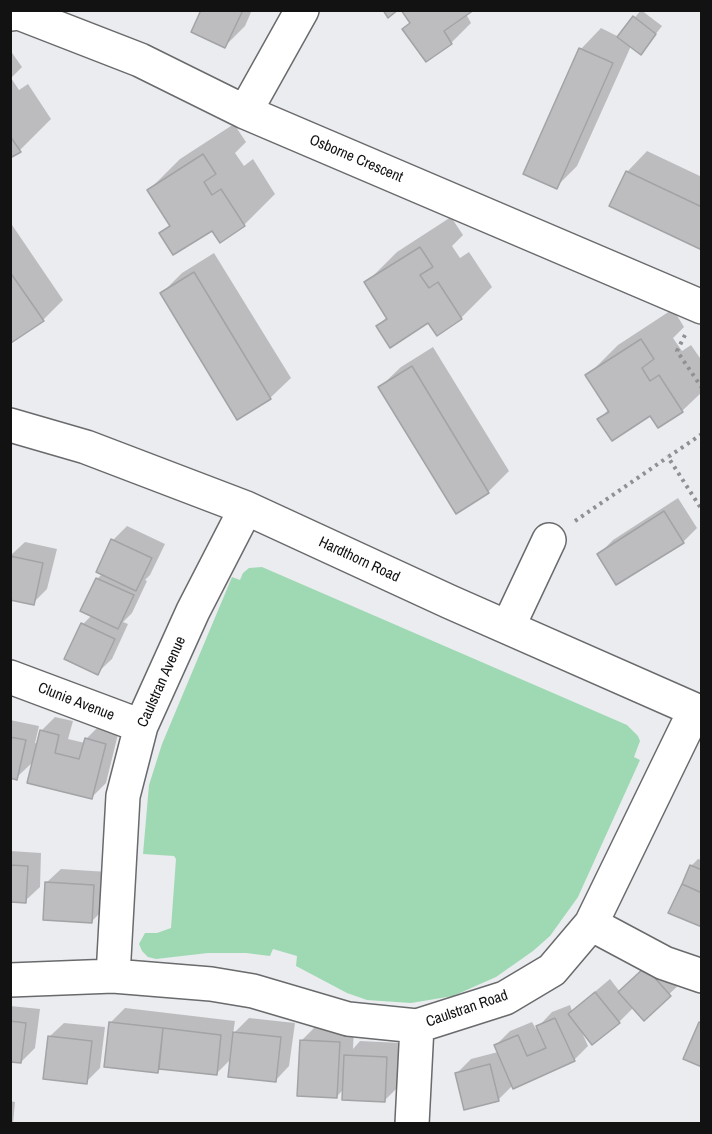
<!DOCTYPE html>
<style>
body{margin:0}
#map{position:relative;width:712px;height:1134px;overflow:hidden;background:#ebecef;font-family:"Archivo Narrow",sans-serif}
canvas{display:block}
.frame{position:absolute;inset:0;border:12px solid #121213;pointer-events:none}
</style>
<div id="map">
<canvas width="712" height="1134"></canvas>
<div class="frame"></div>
</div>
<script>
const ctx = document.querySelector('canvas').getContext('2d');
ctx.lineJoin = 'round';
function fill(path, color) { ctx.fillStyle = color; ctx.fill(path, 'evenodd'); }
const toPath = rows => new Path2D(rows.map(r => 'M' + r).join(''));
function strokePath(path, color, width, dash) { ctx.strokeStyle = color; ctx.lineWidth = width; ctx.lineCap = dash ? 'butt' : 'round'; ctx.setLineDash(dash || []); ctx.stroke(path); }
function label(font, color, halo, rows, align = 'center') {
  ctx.font = font + ' "Archivo Narrow",sans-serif'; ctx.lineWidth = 4.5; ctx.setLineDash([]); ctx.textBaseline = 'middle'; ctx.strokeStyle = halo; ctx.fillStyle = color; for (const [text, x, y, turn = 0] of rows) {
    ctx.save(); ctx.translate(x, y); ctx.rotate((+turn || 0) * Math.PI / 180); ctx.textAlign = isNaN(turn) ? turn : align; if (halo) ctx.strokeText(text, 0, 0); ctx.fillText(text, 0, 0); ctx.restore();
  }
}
const green = toPath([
 [262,567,627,725,638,736,640,741,634,757,640,760,578,897,550,936,533,951,496,977,453,996,411,1003,367,1000,347,993,296,966,297,956,273,949,270,956,246,953,208,953,156,959,148,957,142,951,139,944,145,933,157,933,171,928,176,859,174,856,143,854,149,785,162,744,232,577,240,580,243,573,249,568]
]);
const shadow = toPath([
 [203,10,252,10,245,26,225,46],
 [641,10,662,26,641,53,631,46,577,166,556,187,525,173,581,49,601,28,619,37],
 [466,14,471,23,451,43,411,22],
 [10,50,22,67,11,78,19,90,28,84,51,119,20,150,10,156],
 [234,124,246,142,235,153,244,166,253,159,275,194,244,225,161,233,171,224,149,190,180,159],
 [647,151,702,177,702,248,627,172],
 [451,217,463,235,452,246,460,258,469,252,492,287,461,318,378,326,387,317,366,283,397,252],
 [10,222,63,300,43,320,12,341],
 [214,253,291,378,270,398,162,293,182,273],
 [673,309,684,327,673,338,682,351,691,345,702,361,702,392,682,411,658,426,651,414,599,419,609,409,587,376,618,345],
 [433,347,509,471,488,492,456,511,380,387,401,367],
 [678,498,697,528,683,542,599,554,613,540],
 [127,526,165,544,150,575,145,580,147,581,132,613,123,622,128,624,112,659,97,673,83,624,92,615,97,579,102,574,113,540],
 [25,542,57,549,47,589,33,603,10,598,10,556],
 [55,717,73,721,68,739,85,743,86,739,100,725,119,730,106,783,91,798,34,761,16,778,10,777,10,720,39,726,35,743,38,744,41,731],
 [10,851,41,853,40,887,25,901,10,900],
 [698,859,702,860,702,926,691,866],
 [61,869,108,872,106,907,92,921,46,883],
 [660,954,684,980,644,1018,634,1007,619,1022,581,1030,588,1046,574,1060,513,1085,498,1100,457,1073,471,1059,498,1052,496,1045,510,1031,532,1022,536,1029,552,1012,570,1005,572,1011,610,979,620,992],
 [10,1006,40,1009,35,1048,21,1062,10,1061],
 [125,1008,235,1021,233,1034,249,1018,295,1023,289,1066,275,1081,232,1058,216,1074,161,1068,157,1072,111,1022],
 [64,1023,105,1027,100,1068,86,1082,49,1037],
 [316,1026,354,1028,353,1049,360,1041,401,1043,398,1087,384,1101,344,1089,336,1097,301,1041],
 [10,1101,15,1102,13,1124,10,1124]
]);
const building = toPath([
 [201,10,243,10,225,48,191,32,201,10],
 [383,10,398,10,388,18,383,10],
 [401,10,474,10,444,31,452,44,426,62,402,29,410,23,401,10],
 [633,16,656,34,641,55,617,37,633,16],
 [579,48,613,63,557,189,523,174,579,48],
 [10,136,21,152,10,158,10,136],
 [203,154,216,174,204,182,212,195,221,189,245,226,220,243,212,231,173,255,159,233,170,226,147,190,203,154],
 [626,171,702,207,702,250,609,206,626,171],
 [420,247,433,267,420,275,429,288,438,282,462,319,437,336,428,323,390,348,376,326,387,319,364,282,420,247],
 [10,272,44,321,11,343,10,342,10,272],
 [194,272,271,399,237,420,160,293,194,272],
 [641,339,654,359,642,368,650,381,659,375,683,412,658,428,650,416,612,441,597,419,609,412,585,375,641,339],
 [412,366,489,493,456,514,378,387,412,366],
 [664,511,684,543,616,585,597,554,664,511],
 [111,539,152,558,136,591,96,572,111,539],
 [10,556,43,563,34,605,10,600,10,556],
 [96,578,134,595,118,629,80,611,96,578],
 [81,623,115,639,98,675,64,659,81,623],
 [40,730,59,735,55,753,79,759,85,738,106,744,92,799,27,783,40,730],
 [10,737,26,740,17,780,10,778,10,737],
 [10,865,28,866,26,903,10,902,10,865],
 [690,865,702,870,702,893,682,884,690,865],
 [45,882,94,885,92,923,43,920,45,882],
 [682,884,702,893,702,927,668,913,682,884],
 [645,967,671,996,644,1021,618,992,645,967],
 [595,992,620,1023,592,1045,568,1014,595,992],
 [555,1018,575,1061,513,1089,494,1045,518,1035,527,1056,546,1048,536,1026,555,1018],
 [10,1021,26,1023,21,1063,10,1062,10,1021],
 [109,1022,163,1028,158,1073,104,1067,109,1022],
 [699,1022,702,1023,702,1067,683,1059,699,1022],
 [163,1028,221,1035,217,1075,159,1069,163,1028],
 [233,1032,281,1037,276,1082,228,1077,233,1032],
 [48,1036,92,1041,87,1084,43,1079,48,1036],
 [300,1040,340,1042,337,1098,297,1096,300,1040],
 [344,1055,387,1057,385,1102,342,1100,344,1055],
 [490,1064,499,1101,464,1110,455,1073,490,1064]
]);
const path = toPath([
 [685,335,677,351,702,388],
 [702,434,668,457,702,510],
 [575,521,668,457]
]);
const minor = toPath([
 [10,14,19,13,140,60,245,112,702,307],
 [245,112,302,10],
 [10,425,86,447,246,508,450,602,702,713],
 [508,627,549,540],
 [10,677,141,726],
 [591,924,664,963,702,976],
 [113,976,123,796,141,726,193,611,246,508],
 [10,980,113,976,211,984,253,991,348,1019,417,1026,505,998,552,970,591,924,695,710],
 [412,1124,417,1026]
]);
const streetNames = [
 ["Osborne Crescent",356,159,23],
 ["Hardthorn Road",359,560,25],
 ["Caulstran Avenue",162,682,-66],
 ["Clunie Avenue",76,702,21],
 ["Caulstran Road",467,1009,-19]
];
fill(green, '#9ed9b3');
fill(shadow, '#0003');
fill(building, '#bdbdc0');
strokePath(building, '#a2a3a5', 1.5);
strokePath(minor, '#696a6c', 36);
strokePath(path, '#909092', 4, [3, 4.5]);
strokePath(minor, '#fff', 33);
label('15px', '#121213', '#fff', streetNames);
</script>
